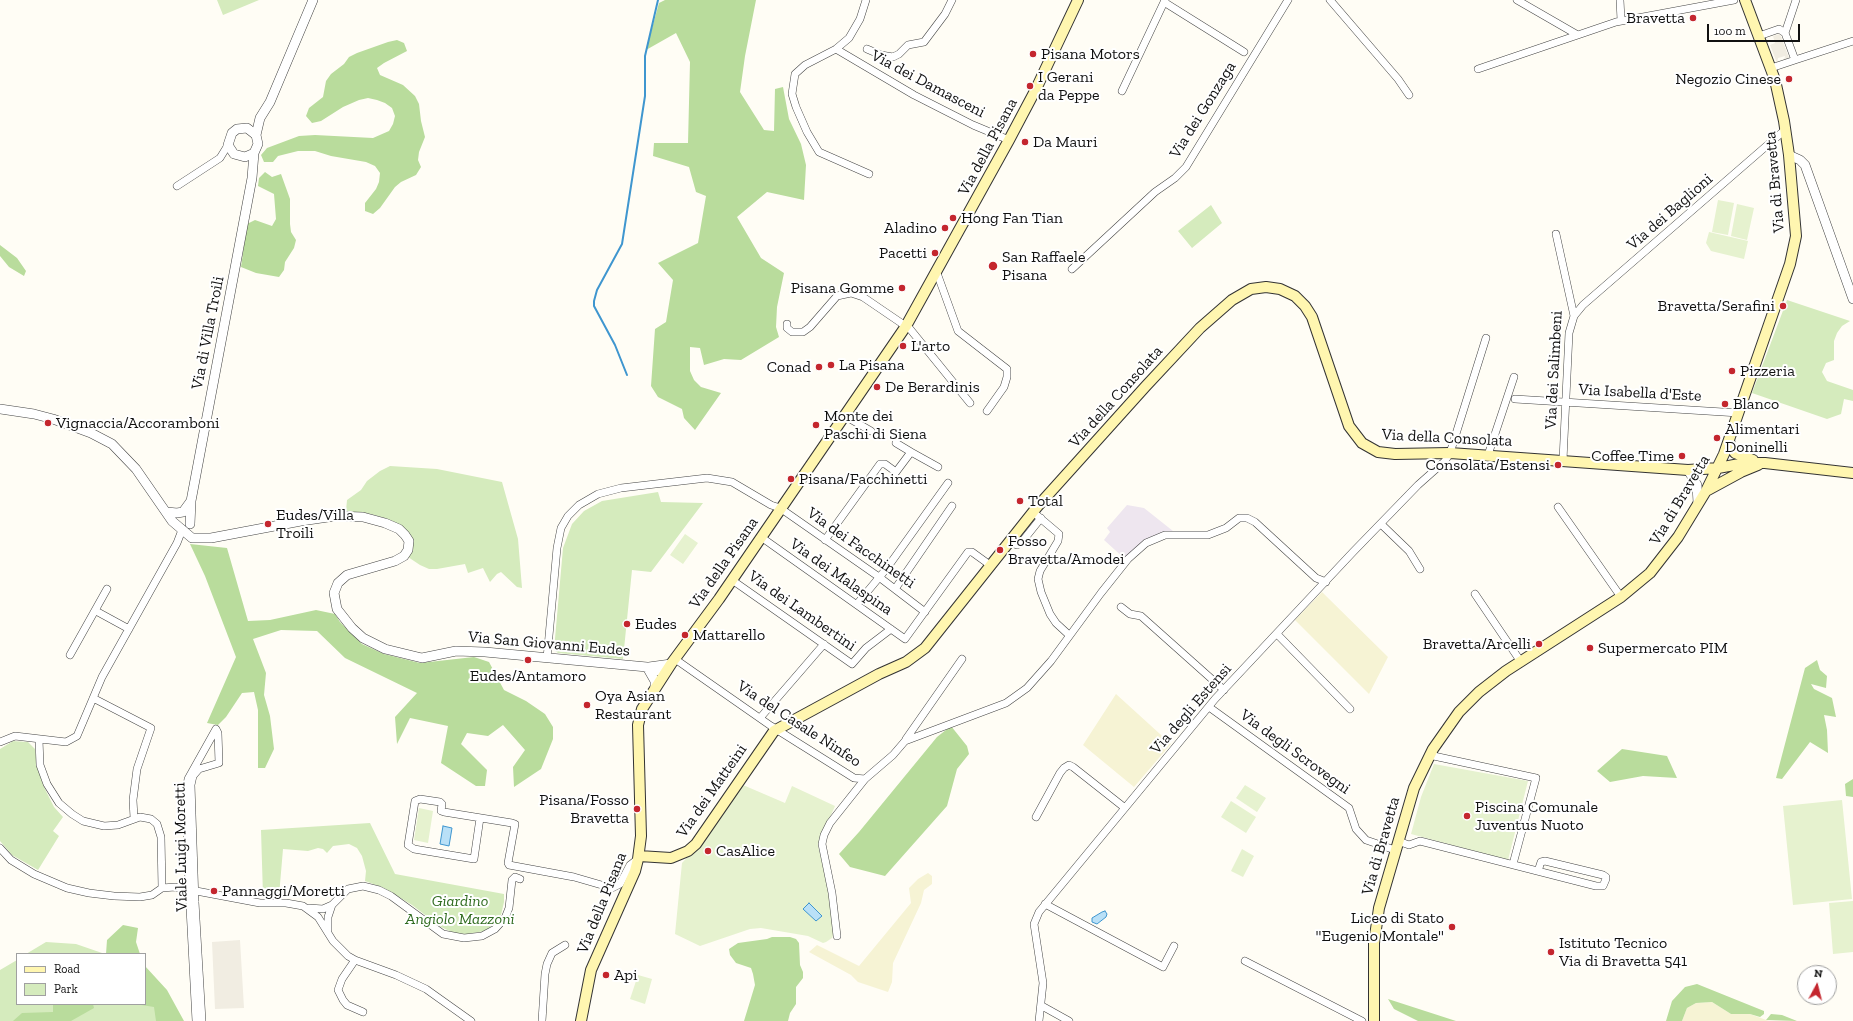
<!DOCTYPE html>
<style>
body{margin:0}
#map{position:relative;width:1853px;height:1021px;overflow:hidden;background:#fffdf5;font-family:"Zilla Slab",serif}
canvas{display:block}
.legend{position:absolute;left:16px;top:953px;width:130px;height:52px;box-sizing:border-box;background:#fff;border:1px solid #a0a0a0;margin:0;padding:5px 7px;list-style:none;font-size:12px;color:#111}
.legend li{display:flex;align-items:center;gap:8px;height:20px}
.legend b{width:20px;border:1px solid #a0a0a0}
.north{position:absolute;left:1797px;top:965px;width:40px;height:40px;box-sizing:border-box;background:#fff;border:1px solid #a0a0a0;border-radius:50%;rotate:7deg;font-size:11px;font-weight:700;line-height:16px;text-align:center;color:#111}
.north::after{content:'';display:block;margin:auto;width:14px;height:18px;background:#c4262e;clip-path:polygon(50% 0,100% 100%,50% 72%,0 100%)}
.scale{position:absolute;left:1707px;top:24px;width:93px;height:18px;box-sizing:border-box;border:2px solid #111;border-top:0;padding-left:5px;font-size:12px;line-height:14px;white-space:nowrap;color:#111;-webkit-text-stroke:3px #fff;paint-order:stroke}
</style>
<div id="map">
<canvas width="1853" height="1021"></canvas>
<ul class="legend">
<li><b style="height:5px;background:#fff6b0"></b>Road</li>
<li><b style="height:11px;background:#d5ebbd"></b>Park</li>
</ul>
<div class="north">N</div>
<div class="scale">100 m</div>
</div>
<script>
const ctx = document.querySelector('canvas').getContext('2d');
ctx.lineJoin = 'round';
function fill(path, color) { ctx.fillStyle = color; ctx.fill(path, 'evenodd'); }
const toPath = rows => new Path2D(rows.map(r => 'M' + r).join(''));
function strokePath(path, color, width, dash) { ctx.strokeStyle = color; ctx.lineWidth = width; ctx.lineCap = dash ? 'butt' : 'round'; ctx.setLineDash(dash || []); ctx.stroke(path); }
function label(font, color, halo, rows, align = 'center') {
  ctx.font = font + ' "Zilla Slab",serif'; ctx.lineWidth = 4; ctx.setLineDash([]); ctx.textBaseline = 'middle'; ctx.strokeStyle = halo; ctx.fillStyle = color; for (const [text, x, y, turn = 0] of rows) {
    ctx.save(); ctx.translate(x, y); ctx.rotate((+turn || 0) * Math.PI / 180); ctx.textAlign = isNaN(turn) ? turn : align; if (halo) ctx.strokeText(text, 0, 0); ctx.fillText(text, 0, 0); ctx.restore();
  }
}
const industrial = toPath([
 [1127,505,1144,508,1173,531,1147,539,1125,559,1104,540,1110,532,1107,528]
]);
const farmland = toPath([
 [1322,592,1388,657,1369,694,1295,620],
 [1116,694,1171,744,1134,787,1083,745],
 [928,873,932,876,932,884,924,890,921,903,893,963,892,982,888,992,858,982,851,975,809,952,817,945,859,966,911,903,909,888,918,879],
 [1712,1002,1731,1014,1750,1014,1769,1021,1682,1021,1687,1008,1696,1003]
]);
const green = toPath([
 [217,0,259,0,223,15],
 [1211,205,1222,223,1192,248,1178,231],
 [1787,300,1850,321,1842,326,1837,333,1834,341,1834,360,1826,363,1822,372,1827,381,1853,390,1853,401,1844,399,1841,414,1827,419,1752,393],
 [390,466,437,469,502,482,518,539,522,588,517,587,501,572,497,574,490,582,483,568,468,573,465,564,437,569,429,569,420,565,408,557,400,525,388,519,371,514,346,511,347,500,361,490,367,481,380,471],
 [658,492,661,502,703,503,651,572,632,570,623,659,558,653,554,650,563,548,572,524,584,511,602,501],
 [13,741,28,742,35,749,37,766,44,787,54,807,63,817,53,831,59,836,38,870,12,855,0,841,0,749],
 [370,823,395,874,504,894,504,902,501,915,493,925,485,931,467,934,454,933,441,927,412,905,384,888,365,881,366,871,362,856,357,848,349,844,333,846,327,853,323,849,318,848,308,851,283,849,279,896,263,896,261,830],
 [46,942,76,944,105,954,26,954],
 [17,960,17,1004,145,1004,145,985,171,1021,0,1021,0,970]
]);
const forest = toPath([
 [665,0,756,0,745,56,740,92,764,130,774,131,775,89,783,87,789,119,801,144,806,165,804,200,767,192,737,217,761,258,784,273,777,307,776,327,779,337,741,360,724,359,704,365,700,348,690,347,690,371,694,380,701,387,721,393,695,430,684,418,682,409,658,397,651,386,655,329,666,322,673,280,658,263,698,243,706,196,696,192,689,167,653,156,654,143,688,143,690,62,676,33,646,50,659,3],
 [397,40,404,43,407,51,384,63,377,68,380,75,403,85,415,96,419,104,421,121,425,137,419,152,418,160,421,167,416,175,401,182,395,187,380,208,373,214,365,211,365,203,376,189,379,182,380,173,375,166,366,162,331,156,315,151,298,151,278,156,273,162,264,162,261,155,267,148,299,136,315,135,373,138,389,131,393,124,395,116,392,108,385,103,377,100,368,98,359,100,343,107,321,121,312,123,306,116,309,108,323,97,326,81,331,74,344,64,349,57,357,53,388,42],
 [265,172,272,177,281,174,290,199,290,224,291,232,296,240,294,248,285,262,284,270,279,277,256,273,241,267,247,224,255,220,272,226,276,219,274,194,258,186,259,178],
 [0,245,17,258,26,271,24,276,9,267,0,256],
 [190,544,227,548,248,621,270,620,316,610,335,614,340,622,362,644,384,654,420,663,474,657,489,662,504,690,526,701,545,714,553,727,553,739,541,769,514,787,513,767,525,750,503,725,488,736,467,733,461,744,487,770,485,786,476,786,441,763,448,726,410,718,397,744,395,717,417,693,345,658,317,631,281,630,253,639,266,673,264,695,270,716,274,749,265,768,258,768,258,710,254,692,242,693,226,717,218,725,207,723,236,657,205,576],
 [1817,660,1820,670,1827,676,1826,688,1811,684,1814,689,1832,698,1836,717,1824,715,1827,730,1828,753,1810,742,1782,779,1776,778,1805,668],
 [951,726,967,746,969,754,957,769,947,806,885,876,850,867,839,854,859,832,937,737],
 [1622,749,1667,756,1677,778,1643,776,1610,782,1597,771],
 [1853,779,1853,797,1846,796,1845,784],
 [123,925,138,928,136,942,140,954,106,954,107,940],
 [772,937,790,937,796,939,799,943,800,965,803,972,803,978,796,987,796,1004,790,1013,788,1021,744,1021,755,985,753,974,751,968,736,963,730,955,729,949,738,943,767,939],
 [145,966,167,990,184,1021,156,1021,154,1007,135,1004,145,1004],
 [1697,984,1764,1011,1764,1014,1760,1017,1750,1014,1731,1014,1712,1002,1696,1003,1687,1008,1682,1021,1666,1021,1672,1001,1685,987],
 [1388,999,1456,1021,1418,1021,1394,1009],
 [53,1004,93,1004,94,1008,71,1021,13,1021,22,1013,53,1012],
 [1771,1014,1782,1015,1797,1021,1766,1020]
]);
const pitch = toPath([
 [1718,200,1734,203,1728,235,1712,232],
 [1737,204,1754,208,1747,240,1731,236],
 [1709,232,1748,241,1744,259,1711,251,1706,243],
 [685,534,698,543,683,564,670,555],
 [1434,764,1528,781,1508,860,1411,834,1421,797],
 [743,785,785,803,792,786,835,806,818,845,828,889,834,934,832,938,826,942,823,943,808,936,761,928,750,929,700,946,675,934,682,863,707,836],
 [1245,785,1266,798,1257,812,1236,798],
 [1842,800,1852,899,1793,905,1783,806],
 [1231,801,1256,817,1246,833,1221,817],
 [419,808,433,811,428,843,414,840],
 [1242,849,1254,856,1243,877,1231,871],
 [1853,901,1853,952,1833,954,1829,903],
 [638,975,652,979,645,1004,630,999]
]);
const plaza = toPath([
 [1780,34,1789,58,1784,60,1785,56,1778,58,1777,63,1770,45,1775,43,1773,36],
 [240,940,244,1008,215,1009,212,942]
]);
const water = toPath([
 [443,826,452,828,449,846,440,844,443,826],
 [809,903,822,916,816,921,803,909,809,903],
 [1105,911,1107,914,1106,917,1097,924,1092,922,1092,918,1102,912,1105,911]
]);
const stream = toPath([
 [627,375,615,345,594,306,594,301,597,290,622,244,645,96,645,56,658,0]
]);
const minor = toPath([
 [866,0,860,19,849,38,836,49,805,65,795,74,792,94,796,107,807,132,819,152,869,174],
 [1330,0,1398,79,1409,95],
 [1517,0,1576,34],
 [1620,0,1621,20],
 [1164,2,1244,52],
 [1785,33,1796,0],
 [1759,36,1779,29,1785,33,1795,60,1771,68],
 [836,49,914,95,973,125,1009,140],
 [867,49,881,55,893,57,899,54,908,45,924,42,945,14,952,0],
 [1795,60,1853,41],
 [1478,69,1616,22,1734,0],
 [1122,91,1165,0],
 [177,186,220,158,228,145],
 [1556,234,1574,316,1569,333,1563,460],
 [1072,269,1155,192,1175,178,1186,167,1288,0],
 [937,273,958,331,1007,369,1007,377,1004,387,987,411],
 [1574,316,1583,305,1786,129],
 [787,324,787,328,792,332,803,332,810,327,837,296,851,293,863,297,910,329,970,403],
 [1515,399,1739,413],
 [845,416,871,431],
 [896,443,911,452],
 [1488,455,1514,377],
 [1558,507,1621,597],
 [1033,512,1059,534,1058,541,1040,571,1038,579,1041,592,1050,614,1056,623,1069,635],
 [1381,524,1409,551,1420,569],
 [761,537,905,639,968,552,972,552,990,565],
 [825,540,880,464,885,464,896,472,911,452,938,467],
 [1009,542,1017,545,1021,543,1041,518],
 [732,580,852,664,866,648,891,629],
 [895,589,952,506],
 [1475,594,1521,662],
 [857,604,887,568,948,483],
 [1121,607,1130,614,1141,616,1224,690],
 [96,611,129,629],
 [1277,634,1350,709],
 [70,655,107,589],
 [547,658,557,548,561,528,568,516,579,505,598,494,621,488,707,478,732,482,771,505,780,508,879,577,925,612],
 [675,659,771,726,854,778,865,779],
 [93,698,151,728,137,769,133,800,134,818],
 [1209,707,1349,808,1356,829,1366,840,1395,850],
 [760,718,824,644],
 [906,739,962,659],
 [39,740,40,765,47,784,59,803,72,814,83,821,104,826,118,825,140,817,151,819,157,824,161,837,162,888],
 [0,742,15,736,66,742,77,736,102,677,177,543,182,530],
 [1429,755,1536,778,1513,864],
 [1036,817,1060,773,1064,768,1069,765,1073,767,1125,808],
 [480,818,474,859,414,849,408,845,415,801,420,799,440,802,442,804,441,811,444,812,512,823,515,824,508,863,509,865,574,877,612,888,620,884,630,865,638,859],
 [1398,841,1409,845,1420,841,1596,886,1603,886,1606,879,1606,877,1603,875,1545,861,1541,862,1538,871],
 [0,848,11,860,34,874,67,888,89,893,114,896,140,897,152,895,162,888,175,887,260,903,286,903,303,906,318,917,333,941,348,956,355,960,396,975,426,989,471,1021],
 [1045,904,1163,967,1174,946],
 [309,908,323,909,332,905],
 [328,930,328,917,332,905,348,889,363,886,379,890,391,896,443,934,464,938,482,936,495,929,505,918,509,908,512,880,515,877,520,879],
 [837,936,832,893,822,844,824,835,830,823,865,779,893,755,905,741,1006,703,1027,688,1051,661,1101,593,1128,559,1146,543,1165,535,1208,535,1226,528,1239,518,1247,518,1255,522,1316,578,1326,582],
 [355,960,342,979,338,990,343,1000,347,1005,363,1012],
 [1245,961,1362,1021],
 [1042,1006,1069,1021],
 [196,1021,189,889,186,791,188,779,216,729,218,733,219,763,199,769,193,776,191,785,195,902,202,1021],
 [542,1021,545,974,547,964,552,953,565,945],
 [1039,1021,1043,983,1034,924,1039,912,1215,699,1353,552,1418,485,1445,461,1450,453,1486,338]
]);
const tertiary = toPath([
 [256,135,260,118,270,102,313,0],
 [1789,155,1800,160,1805,165,1853,299],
 [0,409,34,414,53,419,91,433,112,444,136,469,172,521,192,538,211,538,301,521,335,516,363,517,385,523,399,529,405,535,409,541,408,550,404,556,395,561,347,575,338,583,334,593,337,609,352,628,363,638,385,649,422,658,456,651,485,652,647,667,665,673],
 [1688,470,1697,485,1698,503],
 [167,512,177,513,183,512,191,501],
 [190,524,191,501,252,178,254,153,258,144,256,135,247,128,237,129,232,133,228,145,234,154,245,157,254,153],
 [647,667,655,681,655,687],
 [649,667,671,664]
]);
const secondary = toPath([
 [1729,441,1731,448,1735,453,1753,460],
 [1706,491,1741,472,1758,465],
 [639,856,671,858,688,851,696,844,774,731,879,674,906,662,925,648,1037,507,1145,387,1200,328,1232,300,1251,289,1266,287,1280,289,1295,296,1305,306,1312,317,1349,426,1362,443,1378,452,1395,454,1450,453,1688,470,1718,468,1745,463,1765,463,1853,473],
 [581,1021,591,970,635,871,638,859,641,836,638,725,642,709,671,664,719,599,906,326,1009,140,1036,89,1078,0],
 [1374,1021,1374,943,1379,908,1414,788,1433,749,1459,712,1479,692,1506,671,1621,597,1650,573,1678,537,1706,491,1724,454,1790,264,1796,236,1789,155,1784,121,1775,80,1745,0]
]);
const markers = [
 [1693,18,4,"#c4262e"],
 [1033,54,4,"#c4262e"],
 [1789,79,4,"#c4262e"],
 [1030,86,4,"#c4262e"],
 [1025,142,4,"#c4262e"],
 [953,218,4,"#c4262e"],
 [945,228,4,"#c4262e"],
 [935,253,4,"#c4262e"],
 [993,266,5,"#c4262e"],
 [902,288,4,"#c4262e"],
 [1783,306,4,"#c4262e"],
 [903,346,4,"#c4262e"],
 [831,365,4,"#c4262e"],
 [819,367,4,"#c4262e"],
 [1732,371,4,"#c4262e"],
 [877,387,4,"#c4262e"],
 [1725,404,4,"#c4262e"],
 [48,423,4,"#c4262e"],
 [816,425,4,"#c4262e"],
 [1717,438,4,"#c4262e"],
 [1682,456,4,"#c4262e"],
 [1558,465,4,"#c4262e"],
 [791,479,4,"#c4262e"],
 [1020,501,4,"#c4262e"],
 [268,524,4,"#c4262e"],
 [1000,550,4,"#c4262e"],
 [627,624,4,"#c4262e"],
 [685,635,4,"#c4262e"],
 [1539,644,4,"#c4262e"],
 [1590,648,4,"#c4262e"],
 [528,660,4,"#c4262e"],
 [587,705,4,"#c4262e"],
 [637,809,4,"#c4262e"],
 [1467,816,4,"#c4262e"],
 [708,851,4,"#c4262e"],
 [214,891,4,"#c4262e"],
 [1452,927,4,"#c4262e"],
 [1551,952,4,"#c4262e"],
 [606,975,4,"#c4262e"]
];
const poiNames = [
 ["Bravetta",1685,18,"right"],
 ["Pisana Motors",1041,54],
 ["I Gerani",1038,77],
 ["da Peppe",1038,95],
 ["Negozio Cinese",1781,79,"right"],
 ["Da Mauri",1033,142],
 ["Hong Fan Tian",961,218],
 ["Aladino",937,228,"right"],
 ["Pacetti",927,253,"right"],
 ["San Raffaele",1002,257],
 ["Pisana",1002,275],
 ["Pisana Gomme",894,288,"right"],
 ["Bravetta/Serafini",1775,306,"right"],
 ["L'arto",911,346],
 ["La Pisana",839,365],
 ["Conad",811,367,"right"],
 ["Pizzeria",1740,371],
 ["De Berardinis",885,387],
 ["Blanco",1733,404],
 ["Monte dei",824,416],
 ["Paschi di Siena",824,434],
 ["Vignaccia/Accoramboni",56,423],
 ["Alimentari",1725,429],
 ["Doninelli",1725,447],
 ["Coffee Time",1674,456,"right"],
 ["Consolata/Estensi",1550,465,"right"],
 ["Pisana/Facchinetti",799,479],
 ["Total",1028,501],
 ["Eudes/Villa",276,515],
 ["Troili",276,533],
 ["Fosso",1008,541],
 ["Bravetta/Amodei",1008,559],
 ["Eudes",635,624],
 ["Mattarello",693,635],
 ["Bravetta/Arcelli",1531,644,"right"],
 ["Supermercato PIM",1598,648],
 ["Eudes/Antamoro",528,676,"center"],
 ["Oya Asian",595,696],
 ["Restaurant",595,714],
 ["Pisana/Fosso",629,800,"right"],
 ["Bravetta",629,818,"right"],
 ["Piscina Comunale",1475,807],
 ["Juventus Nuoto",1475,825],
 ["CasAlice",716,851],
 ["Pannaggi/Moretti",222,891],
 ["Liceo di Stato",1444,918,"right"],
 ["\"Eugenio Montale\"",1444,936,"right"],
 ["Istituto Tecnico",1559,943],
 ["Via di Bravetta 541",1559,961],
 ["Api",614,975]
];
const streetNames = [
 ["Via dei Damasceni",928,84,28],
 ["Via dei Gonzaga",1203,110,-58],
 ["Via della Pisana",988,147,-62],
 ["Via di Bravetta",1775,182,-95],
 ["Via dei Baglioni",1670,212,-41],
 ["Via di Villa Troili",208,333,-79],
 ["Via dei Salimbeni",1554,370,-87],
 ["Via Isabella d'Este",1640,393,3],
 ["Via della Consolata",1116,397,-48],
 ["Via della Consolata",1447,438,3],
 ["Via di Bravetta",1680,500,-59],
 ["Via dei Facchinetti",861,548,35],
 ["Via della Pisana",724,563,-55],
 ["Via dei Malaspina",841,577,35],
 ["Via dei Lambertini",802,611,35],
 ["Via San Giovanni Eudes",549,644,5],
 ["Via degli Estensi",1191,709,-49],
 ["Via del Casale Ninfeo",799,724,33],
 ["Via degli Scrovegni",1295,752,36],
 ["Via dei Matteini",712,791,-55],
 ["Via di Bravetta",1381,846,-74],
 ["Viale Luigi Moretti",181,847,-91],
 ["Via della Pisana",602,903,-68]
];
const parkNames = [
 ["Giardino",460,901],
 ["Angiolo Mazzoni",460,919]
];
fill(industrial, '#eee6ef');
fill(farmland, '#f6f3d4');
fill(green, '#d5ebbd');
fill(forest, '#b9dc9c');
fill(pitch, '#e6f2cf');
fill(plaza, '#f1ede2');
fill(water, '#b9e0f7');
strokePath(water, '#3f96cf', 1);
strokePath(stream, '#3f96cf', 2);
strokePath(minor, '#444', 8);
strokePath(tertiary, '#444', 10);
strokePath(secondary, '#333', 12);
strokePath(minor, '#fff', 7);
strokePath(tertiary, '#fff', 9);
strokePath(secondary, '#fff6b0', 10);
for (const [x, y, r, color] of markers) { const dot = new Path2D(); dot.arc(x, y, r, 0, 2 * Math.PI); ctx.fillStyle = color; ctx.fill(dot); strokePath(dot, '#fff', 1.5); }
label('16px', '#111', '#fff', poiNames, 'left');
label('16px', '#111', '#fff', streetNames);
label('italic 16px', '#2f6b1f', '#fff', parkNames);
</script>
